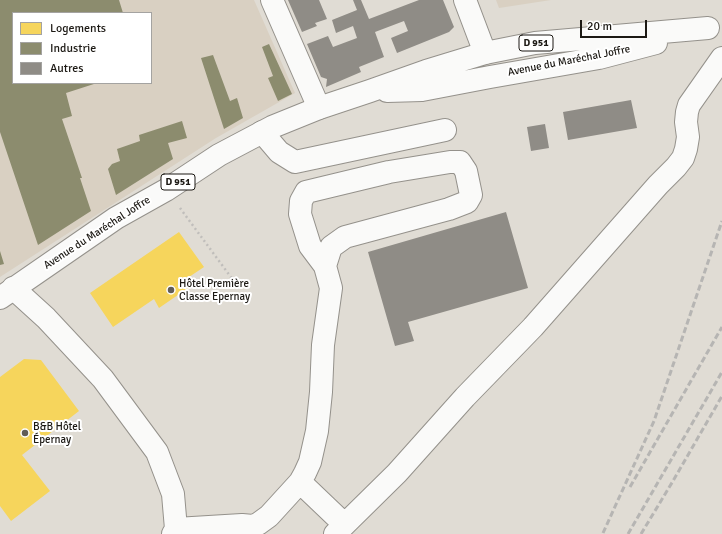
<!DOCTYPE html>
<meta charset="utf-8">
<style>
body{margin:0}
#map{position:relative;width:722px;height:534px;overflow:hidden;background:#e0dcd4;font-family:Signika,sans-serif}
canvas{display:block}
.legend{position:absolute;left:12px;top:12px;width:140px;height:72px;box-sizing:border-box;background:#fff;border:1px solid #a4a3a1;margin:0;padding:5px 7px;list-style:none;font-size:12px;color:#1c1914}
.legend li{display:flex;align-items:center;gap:8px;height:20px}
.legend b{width:20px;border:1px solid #a4a3a1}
.scale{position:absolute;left:580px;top:20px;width:67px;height:18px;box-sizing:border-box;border:2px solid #1c1914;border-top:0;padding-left:5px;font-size:12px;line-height:14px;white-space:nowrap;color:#1c1914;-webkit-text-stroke:3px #fff;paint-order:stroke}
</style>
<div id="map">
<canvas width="722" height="534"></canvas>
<ul class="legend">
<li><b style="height:11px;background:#f6d55c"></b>Logements</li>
<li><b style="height:11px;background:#8c8c6e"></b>Industrie</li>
<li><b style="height:11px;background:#8f8c86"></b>Autres</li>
</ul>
<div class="scale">20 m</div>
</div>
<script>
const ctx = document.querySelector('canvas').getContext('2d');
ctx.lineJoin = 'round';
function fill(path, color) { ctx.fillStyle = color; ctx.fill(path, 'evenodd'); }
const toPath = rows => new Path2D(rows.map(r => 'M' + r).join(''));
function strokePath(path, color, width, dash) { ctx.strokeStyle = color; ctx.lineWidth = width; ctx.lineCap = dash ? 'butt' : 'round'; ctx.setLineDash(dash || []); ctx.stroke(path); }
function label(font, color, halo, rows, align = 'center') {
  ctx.font = font + ' Signika,sans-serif'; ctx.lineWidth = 4; ctx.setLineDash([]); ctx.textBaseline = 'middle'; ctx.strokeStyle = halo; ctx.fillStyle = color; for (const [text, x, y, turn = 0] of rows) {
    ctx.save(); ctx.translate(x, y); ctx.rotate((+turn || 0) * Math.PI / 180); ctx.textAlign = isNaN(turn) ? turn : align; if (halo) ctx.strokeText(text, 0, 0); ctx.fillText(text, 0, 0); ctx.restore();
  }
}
const built = toPath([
 [0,0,254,0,295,93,216,138,0,277],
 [13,13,151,13,151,83,13,83],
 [496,0,551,0,499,8]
]);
const homes = toPath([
 [179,232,204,267,186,279,191,286,159,308,154,299,113,327,90,293],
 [24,359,41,360,79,411,22,455,50,491,11,521,0,506,0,377]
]);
const industry = toPath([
 [0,0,119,0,123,13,13,13,13,83,97,83,66,93,72,116,62,119,82,178,80,178,91,211,38,245,0,132],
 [269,44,292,94,278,101,268,78,273,76,262,47],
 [213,55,230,101,237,98,243,118,224,129,201,58],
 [182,121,187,138,168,143,173,159,116,195,108,169,112,164,120,161,117,149,140,141,139,135],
 [0,251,4,264,0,265]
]);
const building = toPath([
 [288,0,319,0,327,19,315,23,317,26,302,32],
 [353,0,361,0,369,19,419,0,443,0,454,27,449,32,397,53,391,38,408,31,404,21,375,32,384,57,359,67,361,72,326,87,327,79,321,77,307,44,328,36,333,47,357,38,353,26,336,33,332,20,357,10],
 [631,100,637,128,568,140,563,112],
 [545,124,549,148,531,151,527,127],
 [506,212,528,288,408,322,414,341,395,346,368,252]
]);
const path = toPath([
 [180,208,236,284]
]);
const minor = toPath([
 [272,0,319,108],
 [465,0,485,53],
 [262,132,279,152,295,162,445,130],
 [13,288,46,318,103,379,157,452,173,494,176,529,173,534],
 [300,482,344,524],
 [176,529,242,525,253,526,258,524,269,516,300,482,305,473,310,462,317,431,321,392,323,345,331,288,325,266,310,246,300,214,301,201,306,192,389,172,450,162,460,162,466,171,471,195,467,202,449,209,345,237,331,247,325,266],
 [335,534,397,473,465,397,533,327,658,185,676,167,683,158,686,149,688,137,686,122,687,112,689,105,722,58]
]);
const major = toPath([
 [387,91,422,90,490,77,599,58,656,43],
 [0,298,116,218,166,190,219,155,272,127,319,108,370,91,426,71,485,53,535,43,708,28]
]);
const rail = toPath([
 [630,487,722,327],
 [603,533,654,421,722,221],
 [628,534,722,372],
 [641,534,673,481,722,396]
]);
const markers = [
 [171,290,4,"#615d57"],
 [25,433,4,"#615d57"]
];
const shields = [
 [536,43,34],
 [178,182,34]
];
const shieldNames = [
 ["D 951",536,43],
 ["D 951",178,182]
];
const streetNames = [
 ["Avenue du Maréchal Joffre",569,61,-11],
 ["Avenue du Maréchal Joffre",97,233,-33]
];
const poiNames = [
 ["Hôtel Première",179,284],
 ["Classe Epernay",179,297],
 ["B&B Hôtel",33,427],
 ["Épernay",33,440]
];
fill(built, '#d9d0c2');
fill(homes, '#f6d55c');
fill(industry, '#8c8c6e');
fill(building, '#8f8c86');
strokePath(minor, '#94918b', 24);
strokePath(major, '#94918b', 24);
strokePath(path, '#c0bebb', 2.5, [2, 3]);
strokePath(minor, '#fafaf9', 22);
strokePath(major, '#fafaf9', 22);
strokePath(rail, '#b6b5b3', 3, [6, 3]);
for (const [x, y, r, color] of markers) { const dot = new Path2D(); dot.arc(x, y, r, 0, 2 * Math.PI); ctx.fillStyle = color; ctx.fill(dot); strokePath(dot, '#fff', 1.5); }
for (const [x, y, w] of shields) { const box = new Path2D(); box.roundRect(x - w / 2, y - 8, w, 16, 3); ctx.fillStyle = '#fff'; ctx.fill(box); strokePath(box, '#1c1914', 1); }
label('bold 10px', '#1c1914', null, shieldNames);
label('11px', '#1c1914', '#fff', streetNames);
label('11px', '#1c1914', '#fff', poiNames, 'left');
</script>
